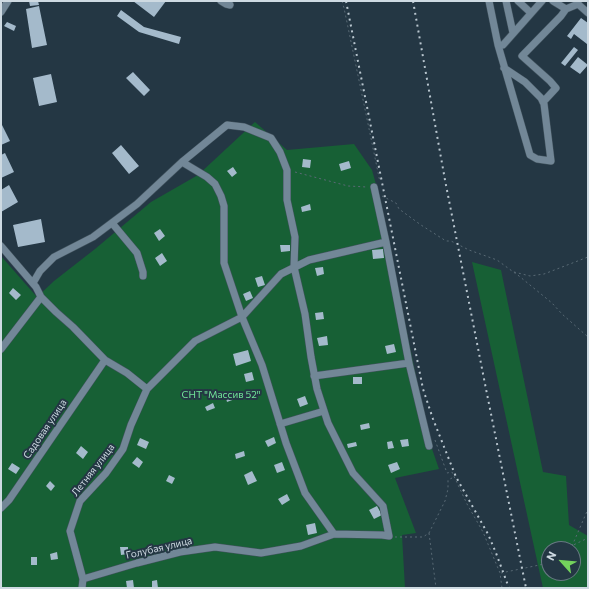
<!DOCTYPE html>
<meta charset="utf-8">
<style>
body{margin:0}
#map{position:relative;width:589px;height:589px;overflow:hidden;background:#243744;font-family:Commissioner,sans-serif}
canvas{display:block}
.frame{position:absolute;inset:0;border:2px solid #cedae2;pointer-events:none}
.north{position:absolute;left:541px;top:541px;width:40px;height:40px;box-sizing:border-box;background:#243744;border:1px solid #687883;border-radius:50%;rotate:297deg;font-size:11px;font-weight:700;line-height:16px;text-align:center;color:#cedae2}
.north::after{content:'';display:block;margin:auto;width:14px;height:18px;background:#73d25c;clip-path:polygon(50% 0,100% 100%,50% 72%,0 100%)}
</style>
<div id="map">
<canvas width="589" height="589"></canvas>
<div class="frame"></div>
<div class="north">N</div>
</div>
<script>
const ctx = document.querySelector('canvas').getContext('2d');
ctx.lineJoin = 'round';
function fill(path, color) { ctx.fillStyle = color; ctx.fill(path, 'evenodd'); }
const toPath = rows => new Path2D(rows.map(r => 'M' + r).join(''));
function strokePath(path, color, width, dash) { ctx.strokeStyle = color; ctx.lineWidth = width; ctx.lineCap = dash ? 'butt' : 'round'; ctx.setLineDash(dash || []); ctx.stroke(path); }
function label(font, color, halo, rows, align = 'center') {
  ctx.font = font + ' Commissioner,sans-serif'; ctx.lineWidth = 4; ctx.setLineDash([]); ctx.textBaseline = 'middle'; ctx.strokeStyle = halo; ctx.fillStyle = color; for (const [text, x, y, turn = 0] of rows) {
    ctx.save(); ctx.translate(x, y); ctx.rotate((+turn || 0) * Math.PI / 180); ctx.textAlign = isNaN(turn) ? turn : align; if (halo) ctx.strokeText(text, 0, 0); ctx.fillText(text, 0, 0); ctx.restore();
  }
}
const green = toPath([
 [255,122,287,150,354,144,372,170,377,188,430,443,439,469,395,478,416,533,402,535,405,588,1,588,1,256,37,297,54,281,95,249,151,202,198,175],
 [472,262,501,270,543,472,566,476,569,525,588,536,588,588,543,588],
 [549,549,573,549,573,573,549,573]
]);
const building = toPath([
 [29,1,38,1,39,5,30,6],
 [133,1,166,1,154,17],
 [39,6,47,45,32,48,26,9],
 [121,10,144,27,181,37,179,44,139,32,117,16],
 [581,18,588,23,588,42,587,44,574,34,571,39,567,36],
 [7,22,16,26,14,31,4,26],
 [574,47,578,50,565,66,561,63],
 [578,57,588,65,580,74,570,67],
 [133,72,150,90,144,96,126,78],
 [51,74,57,102,39,106,33,78],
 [1,123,10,141,1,145],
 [121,145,139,166,129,174,112,153],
 [5,153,14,172,1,178,1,155],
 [303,159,311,160,310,168,302,167],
 [349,161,351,168,341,171,339,164],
 [233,167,237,173,232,177,227,171],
 [9,185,18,202,1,212,1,190],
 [310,204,311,210,302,212,301,207],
 [41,219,45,242,18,247,13,225],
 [160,229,165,236,159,241,154,233],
 [280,245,290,245,290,251,281,252],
 [383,249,384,258,373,259,372,250],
 [162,253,167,261,160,266,155,258],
 [323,267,324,274,317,276,315,268],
 [262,276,265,285,258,287,255,278],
 [13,288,21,295,16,300,9,293],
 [250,291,253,298,246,301,243,294],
 [323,312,324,319,316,320,315,313],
 [327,336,328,345,319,346,317,338],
 [394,344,396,352,387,354,385,346],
 [248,350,251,361,236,366,233,354],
 [252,372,254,380,246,382,244,374],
 [353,377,362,377,362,384,353,384],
 [233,392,235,399,227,402,225,394],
 [305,396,308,404,300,407,297,399],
 [213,403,215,408,207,411,205,407],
 [369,423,370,428,361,430,360,425],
 [274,437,276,443,268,447,265,441],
 [140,438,149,442,146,449,137,445],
 [408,439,409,446,402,447,400,440],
 [392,441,394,448,388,449,387,442],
 [356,442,357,446,348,448,347,444],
 [81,446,88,452,83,459,76,453],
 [244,451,245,456,236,459,235,454],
 [137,457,143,462,139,468,132,463],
 [282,462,285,470,277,473,274,465],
 [397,462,400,469,391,473,388,465],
 [12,463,20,468,16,474,8,469],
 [252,471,257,481,248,485,244,475],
 [169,475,175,478,172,484,166,481],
 [50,481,55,486,51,491,46,486],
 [287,494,290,500,282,505,278,499],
 [377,506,382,515,374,519,369,510],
 [315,523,317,533,308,535,306,525],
 [120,547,128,547,128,554,121,555],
 [57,552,58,559,51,560,50,554],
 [31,557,37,557,37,565,31,565],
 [133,580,134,588,127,588,126,581],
 [157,580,158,588,152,588,152,581]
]);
const path = toPath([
 [342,1,344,8,366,114,380,182],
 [295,172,348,186,367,187],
 [382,196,396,203,399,209,421,225,446,241,451,241,469,250,497,260,512,271,519,276,552,303,562,314,588,337],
 [514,272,530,276,544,274,588,257],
 [435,440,447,473,452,472,467,504,483,532,500,573,502,588],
 [429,533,436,588],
 [395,537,423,537,429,533,445,501,448,489,448,480,454,477],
 [572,546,588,509],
 [565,549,588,538],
 [501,573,549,563]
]);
const minor = toPath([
 [221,1,226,4,230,5],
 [489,1,498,45,503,45,542,1],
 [506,1,513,33],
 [518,1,531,13],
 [553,1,566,9,578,4,578,1],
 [578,4,588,13],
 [1,12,8,1],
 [498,45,530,155,537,159,551,161,544,104,541,98,525,82,504,68],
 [543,102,556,88,550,81,522,56,561,16,566,9],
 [182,162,207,177,215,184,221,196,224,206,224,263,242,317,281,274,309,260,386,242],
 [374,187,386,242,409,363],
 [112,223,137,253,143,272,143,276],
 [1,246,36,287,41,297,56,312,73,327,105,360,127,373,147,389],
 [33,283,40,271,54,257,93,237,137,204,182,162,227,125,244,127,271,138,280,152,287,170,287,200,295,237,294,267,305,314,311,357,317,389,328,423,353,473,383,506,389,536,382,535,334,534,305,493,286,443,262,365,242,317,195,341,147,389,131,425,123,449,106,473,80,501,70,531,83,579,82,588],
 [1,349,41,297],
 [314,376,409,363,429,446],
 [280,424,324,411],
 [1,508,9,500,105,360],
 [83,579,137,563,180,552,215,547,261,553,301,546,334,534]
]);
const rail = toPath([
 [346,1,423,389,433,419,456,477,488,534,496,553,509,588],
 [413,1,445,180,486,389,526,588]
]);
const parkNames = [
 ["СНТ \"Массив 52\"",221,395]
];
const streetNames = [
 ["Садовая улица",45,429,-56],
 ["Летняя улица",93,470,-52],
 ["Голубая улица",159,548,-13]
];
fill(green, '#176035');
fill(building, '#a4bacb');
strokePath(minor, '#42535e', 8);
strokePath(path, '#596a75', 1, [2, 3]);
strokePath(minor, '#728797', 7);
strokePath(rail, '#b9c6cf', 2, [2, 4]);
label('10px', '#70e598', '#243744', parkNames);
label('10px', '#cedae2', '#243744', streetNames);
</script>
